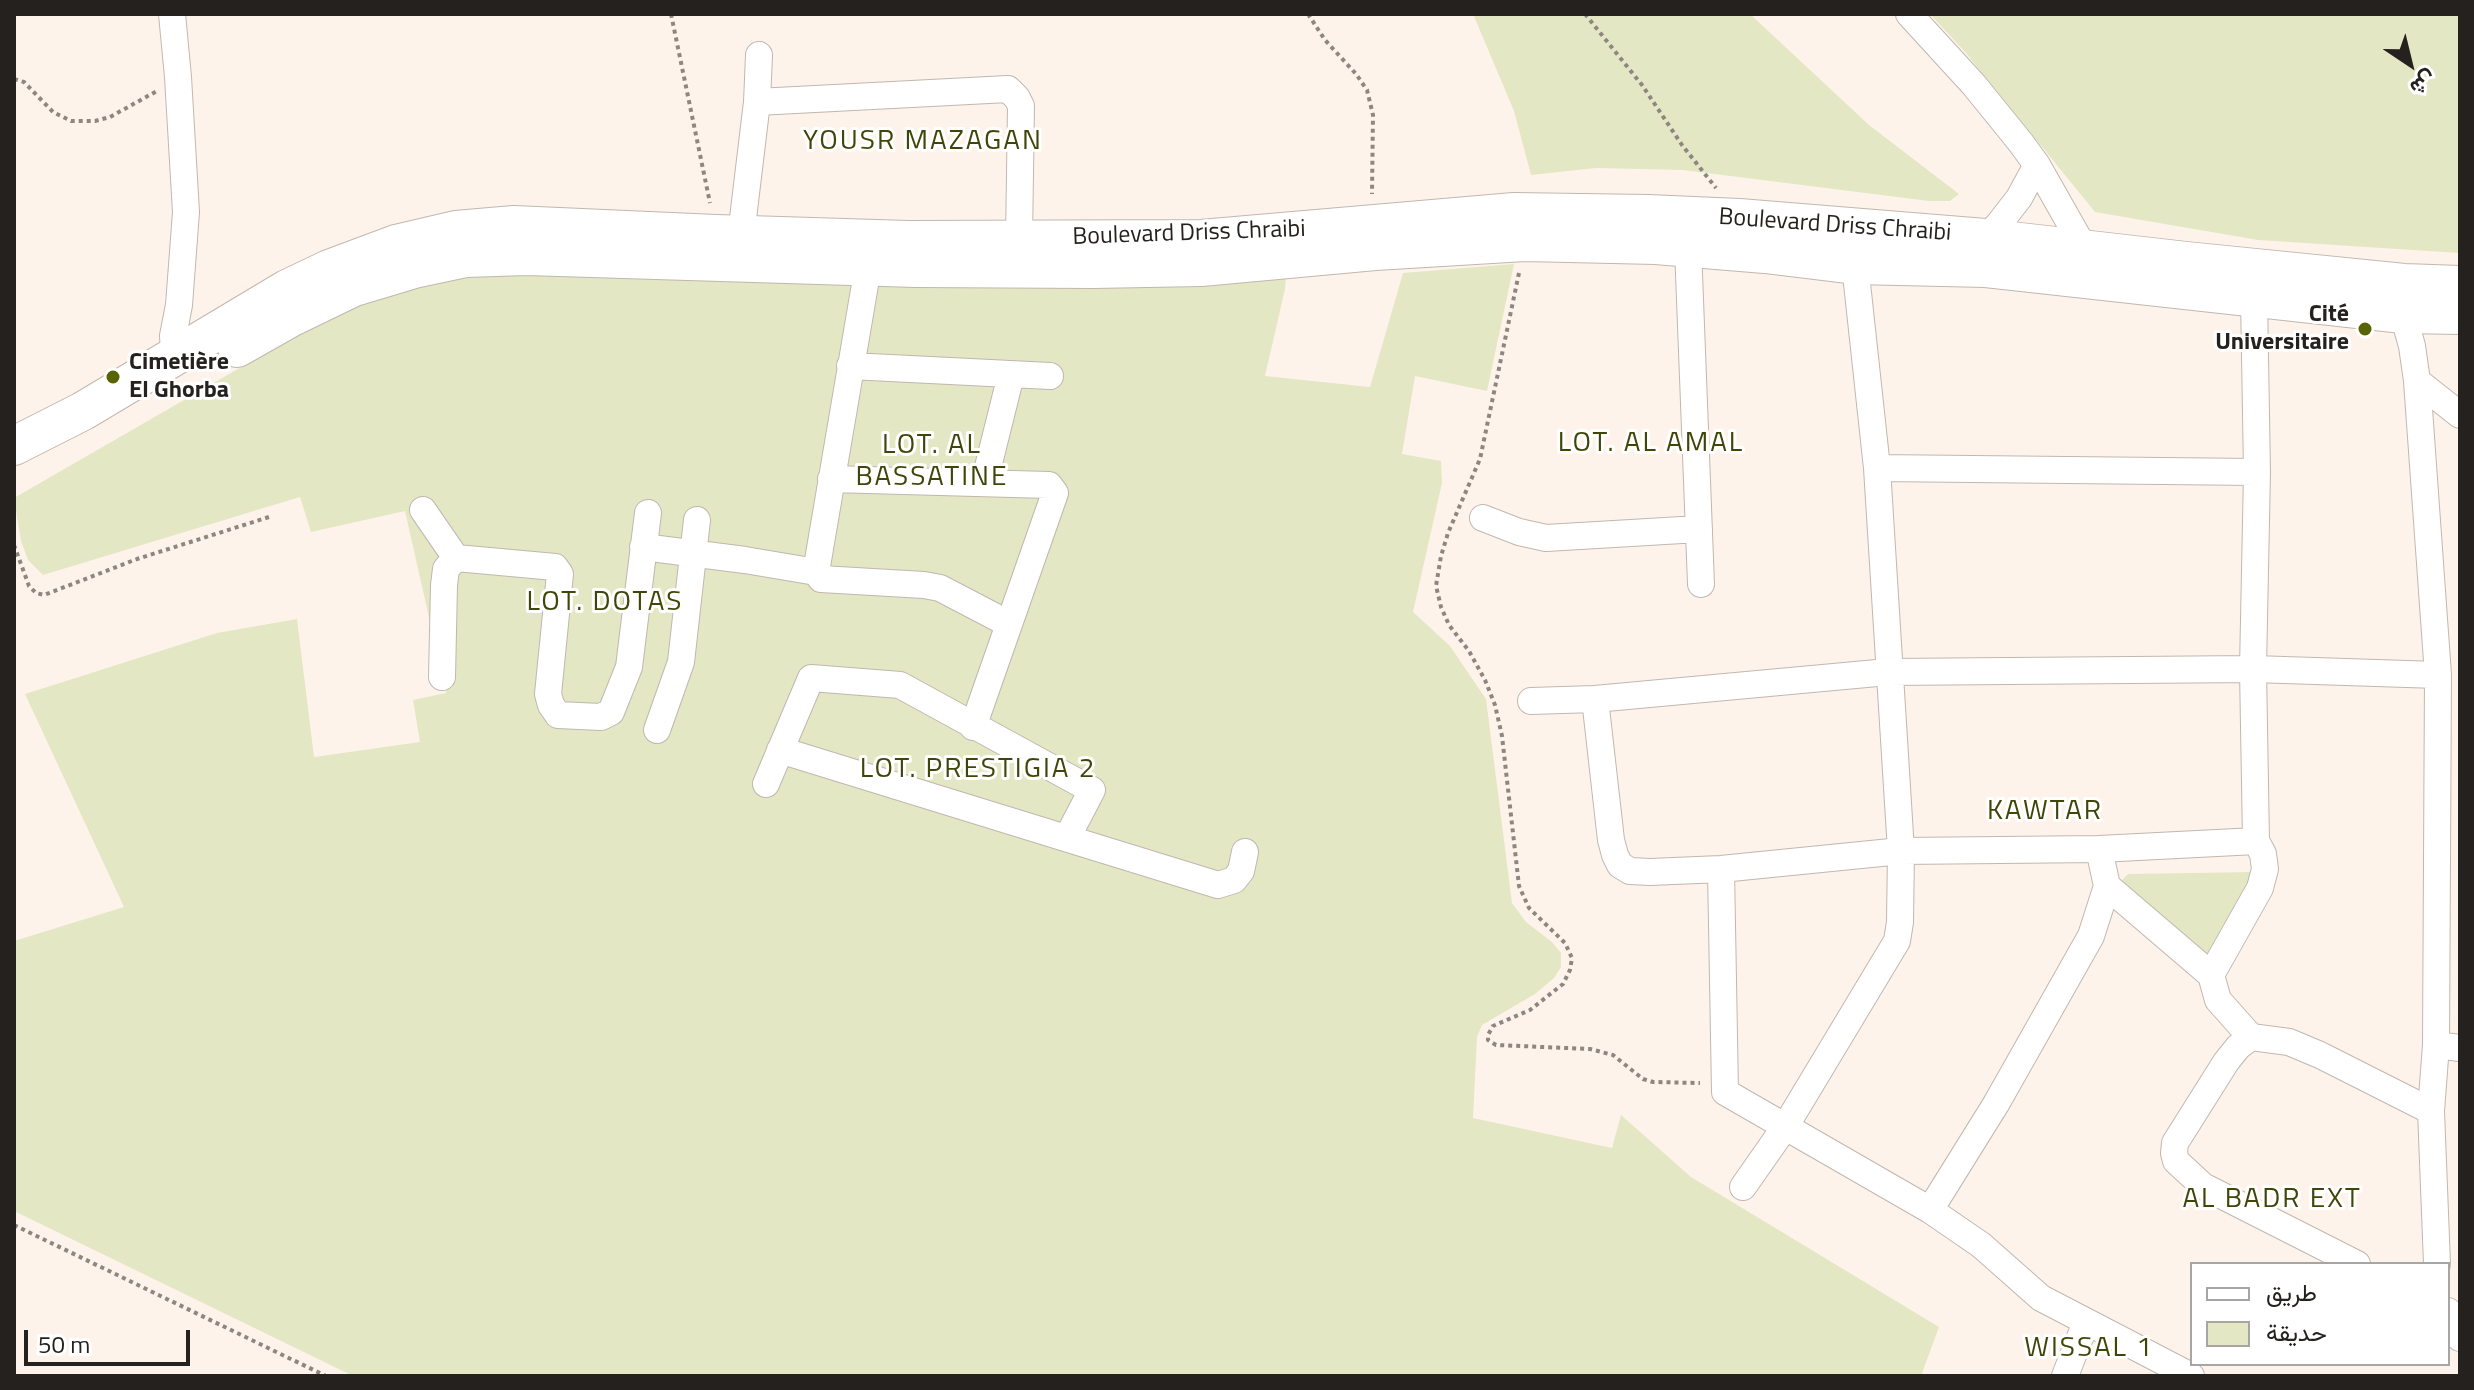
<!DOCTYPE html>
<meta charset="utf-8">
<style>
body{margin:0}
#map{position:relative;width:2474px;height:1390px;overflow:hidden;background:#fef3eb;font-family:"Titillium Web",Vazirmatn,sans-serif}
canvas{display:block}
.frame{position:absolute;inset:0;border:16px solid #25211e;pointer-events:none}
.legend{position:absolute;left:2190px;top:1262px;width:260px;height:104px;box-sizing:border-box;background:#fff;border:2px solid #a8a6a5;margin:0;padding:10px 14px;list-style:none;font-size:24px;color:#25211e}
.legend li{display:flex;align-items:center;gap:16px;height:40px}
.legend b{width:40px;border:2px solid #a8a6a5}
.north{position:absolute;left:2370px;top:24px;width:80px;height:80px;-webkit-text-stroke:6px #fff;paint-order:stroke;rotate:145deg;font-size:22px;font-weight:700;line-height:32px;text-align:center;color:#25211e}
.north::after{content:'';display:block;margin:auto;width:28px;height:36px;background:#25211e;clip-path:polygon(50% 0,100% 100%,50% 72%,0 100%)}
.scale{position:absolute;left:24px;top:1330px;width:166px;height:36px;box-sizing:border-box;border:4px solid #25211e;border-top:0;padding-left:10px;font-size:24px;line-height:28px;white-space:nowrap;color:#25211e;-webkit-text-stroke:6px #fff;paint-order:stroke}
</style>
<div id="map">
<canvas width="2474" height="1390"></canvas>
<div class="frame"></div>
<ul class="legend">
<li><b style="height:10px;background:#fff"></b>طريق</li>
<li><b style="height:22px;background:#e3e7c4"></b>حديقة</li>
</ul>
<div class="north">ش</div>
<div class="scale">50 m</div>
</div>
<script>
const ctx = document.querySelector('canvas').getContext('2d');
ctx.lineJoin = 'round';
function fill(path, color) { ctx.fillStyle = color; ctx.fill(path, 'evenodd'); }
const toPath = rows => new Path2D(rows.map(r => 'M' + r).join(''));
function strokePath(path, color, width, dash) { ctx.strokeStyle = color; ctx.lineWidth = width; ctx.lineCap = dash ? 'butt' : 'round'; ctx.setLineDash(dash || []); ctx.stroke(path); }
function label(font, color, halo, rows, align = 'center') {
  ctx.font = font + ' "Titillium Web",sans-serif'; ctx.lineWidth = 6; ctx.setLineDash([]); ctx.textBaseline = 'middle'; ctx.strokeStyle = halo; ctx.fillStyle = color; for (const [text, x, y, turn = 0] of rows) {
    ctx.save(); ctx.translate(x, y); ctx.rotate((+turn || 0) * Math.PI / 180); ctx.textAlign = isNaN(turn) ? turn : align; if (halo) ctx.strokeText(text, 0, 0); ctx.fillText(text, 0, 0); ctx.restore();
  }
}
const green = toPath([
 [1473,14,1750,14,1869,125,1959,194,1950,201,1929,201,1683,170,1596,168,1531,175,1514,111],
 [1930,14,2460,14,2460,253,2258,240,2095,212,1965,52],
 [1514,264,1487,391,1415,376,1402,454,1441,461,1442,483,1413,612,1450,646,1486,699,1512,903,1526,922,1552,942,1561,953,1561,967,1554,978,1535,994,1482,1025,1477,1037,1473,1118,1612,1148,1621,1115,1691,1177,1939,1327,1921,1376,353,1376,14,1211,14,941,124,907,25,694,217,633,297,619,314,757,420,742,413,700,446,693,405,511,311,532,300,497,43,575,28,560,21,541,14,498,328,317,404,286,491,266,1286,276,1285,289,1265,376,1370,387,1403,273],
 [2255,872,2212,957,2137,901,2121,881,2128,874]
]);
const path = toPath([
 [671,14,710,203],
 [1308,14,1325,40,1356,74,1367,90,1373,115,1372,194],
 [1585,14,1642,85,1682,145,1716,188],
 [14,79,24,82,53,112,71,121,95,121,110,117,157,91],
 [1519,273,1480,459,1448,533,1441,556,1436,586,1441,607,1449,625,1469,651,1485,680,1495,705,1502,736,1519,886,1529,908,1565,943,1572,958,1570,970,1563,984,1530,1010,1493,1026,1488,1035,1488,1040,1496,1045,1590,1049,1613,1055,1643,1079,1653,1082,1700,1083],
 [14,545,29,586,36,593,44,595,137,559,269,517],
 [14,1225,326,1376]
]);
const street = toPath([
 [172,14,178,77,186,212,179,305,173,336,174,351,177,356],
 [1909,14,1974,85,2021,143,2037,165,2084,248],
 [757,102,1008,89,1017,98,1021,106,1019,240],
 [741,235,757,102,759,55],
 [1985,238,1998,225,2019,198,2037,165],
 [1688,248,1701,584],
 [868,267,816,572,821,579,924,585,940,588,1009,624],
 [2404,298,2403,314,2412,346,2417,381,2438,675,2436,1045,2431,1111,2437,1264],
 [850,366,1050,376],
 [2417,381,2460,415],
 [1877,468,2257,472],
 [831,479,1049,485,1055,493,973,727],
 [984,483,1011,375],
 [423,510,456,558,555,567,560,574,548,694,551,705,558,715,601,717,611,712,629,667,648,513],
 [1483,518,1519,532,1546,538,1699,529],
 [643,547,745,560,816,572],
 [442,677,444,585,446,569,456,558],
 [1595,699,1611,840,1615,855,1620,865,1630,871,1650,872,1721,869,1901,851,2099,849],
 [1531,701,1595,699,1888,672,2253,669,2438,675],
 [657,730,681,662,697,520],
 [780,750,1218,885,1234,880,1241,871,1245,852],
 [766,784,811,678,900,685,1092,790,1067,838],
 [1721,869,1725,1092,1930,1210,1981,1245,2041,1298,2191,1376],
 [2107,886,2211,975],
 [2251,1037,2218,1000,2211,975,2260,888,2265,869,2263,854,2256,841,2253,669,2257,472,2254,298],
 [2436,1045,2460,1048],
 [1743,1187,1785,1127,1897,941,1900,922,1901,851,1877,468,1855,265],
 [1930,1210,1996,1104,2091,936,2107,886,2099,849,2256,841],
 [2357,1264,2203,1186,2176,1161,2174,1153,2175,1143,2226,1062,2238,1047,2251,1037,2289,1042,2320,1055,2431,1111],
 [2448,1311,2460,1338],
 [2065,1376,2086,1322]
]);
const secondary = toPath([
 [237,348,290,318,354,287,414,269,466,258,526,256,916,268,1093,269,1201,267,1375,251,1525,242,1656,245,1765,254,1855,265,1986,268,2403,314,2460,315],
 [14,446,83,411,287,289,329,269,396,244,456,230,514,225,716,234,908,240,1201,239,1514,212,1648,214,1739,218,1985,238,2186,261,2404,283,2460,285]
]);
const markers = [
 [2365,329,8,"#5a6301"],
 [113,377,8,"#5a6301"]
];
const streetNames = [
 ["Boulevard Driss Chraibi",1835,226,4],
 ["Boulevard Driss Chraibi",1189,234,-2]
];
const poiNames = [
 ["Cité",2349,315],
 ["Universitaire",2349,343],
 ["Cimetière",129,363,"left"],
 ["El Ghorba",129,391,"left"]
];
const quarterNames = [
 ["YOUSR MAZAGAN",923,142],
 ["LOT. AL AMAL",1651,444],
 ["LOT. AL",932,446],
 ["BASSATINE",932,478],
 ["LOT. DOTAS",605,603],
 ["LOT. PRESTIGIA 2",978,770],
 ["KAWTAR",2045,812],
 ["AL BADR EXT",2272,1200],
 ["WISSAL 1",2089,1349]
];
fill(green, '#e3e7c4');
strokePath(street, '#c1b7af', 28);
strokePath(secondary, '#c1b7af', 40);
strokePath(path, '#8e8681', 4, [4, 4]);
strokePath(street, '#fff', 26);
strokePath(secondary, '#fff', 38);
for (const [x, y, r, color] of markers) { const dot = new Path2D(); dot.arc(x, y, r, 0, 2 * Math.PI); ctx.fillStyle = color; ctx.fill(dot); strokePath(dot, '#fff', 3); }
label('24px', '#25211e', '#fff', streetNames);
label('bold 24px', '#25211e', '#fff', poiNames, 'right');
ctx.letterSpacing = '2px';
label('28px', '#3f4608', '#fff', quarterNames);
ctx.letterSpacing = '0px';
</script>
